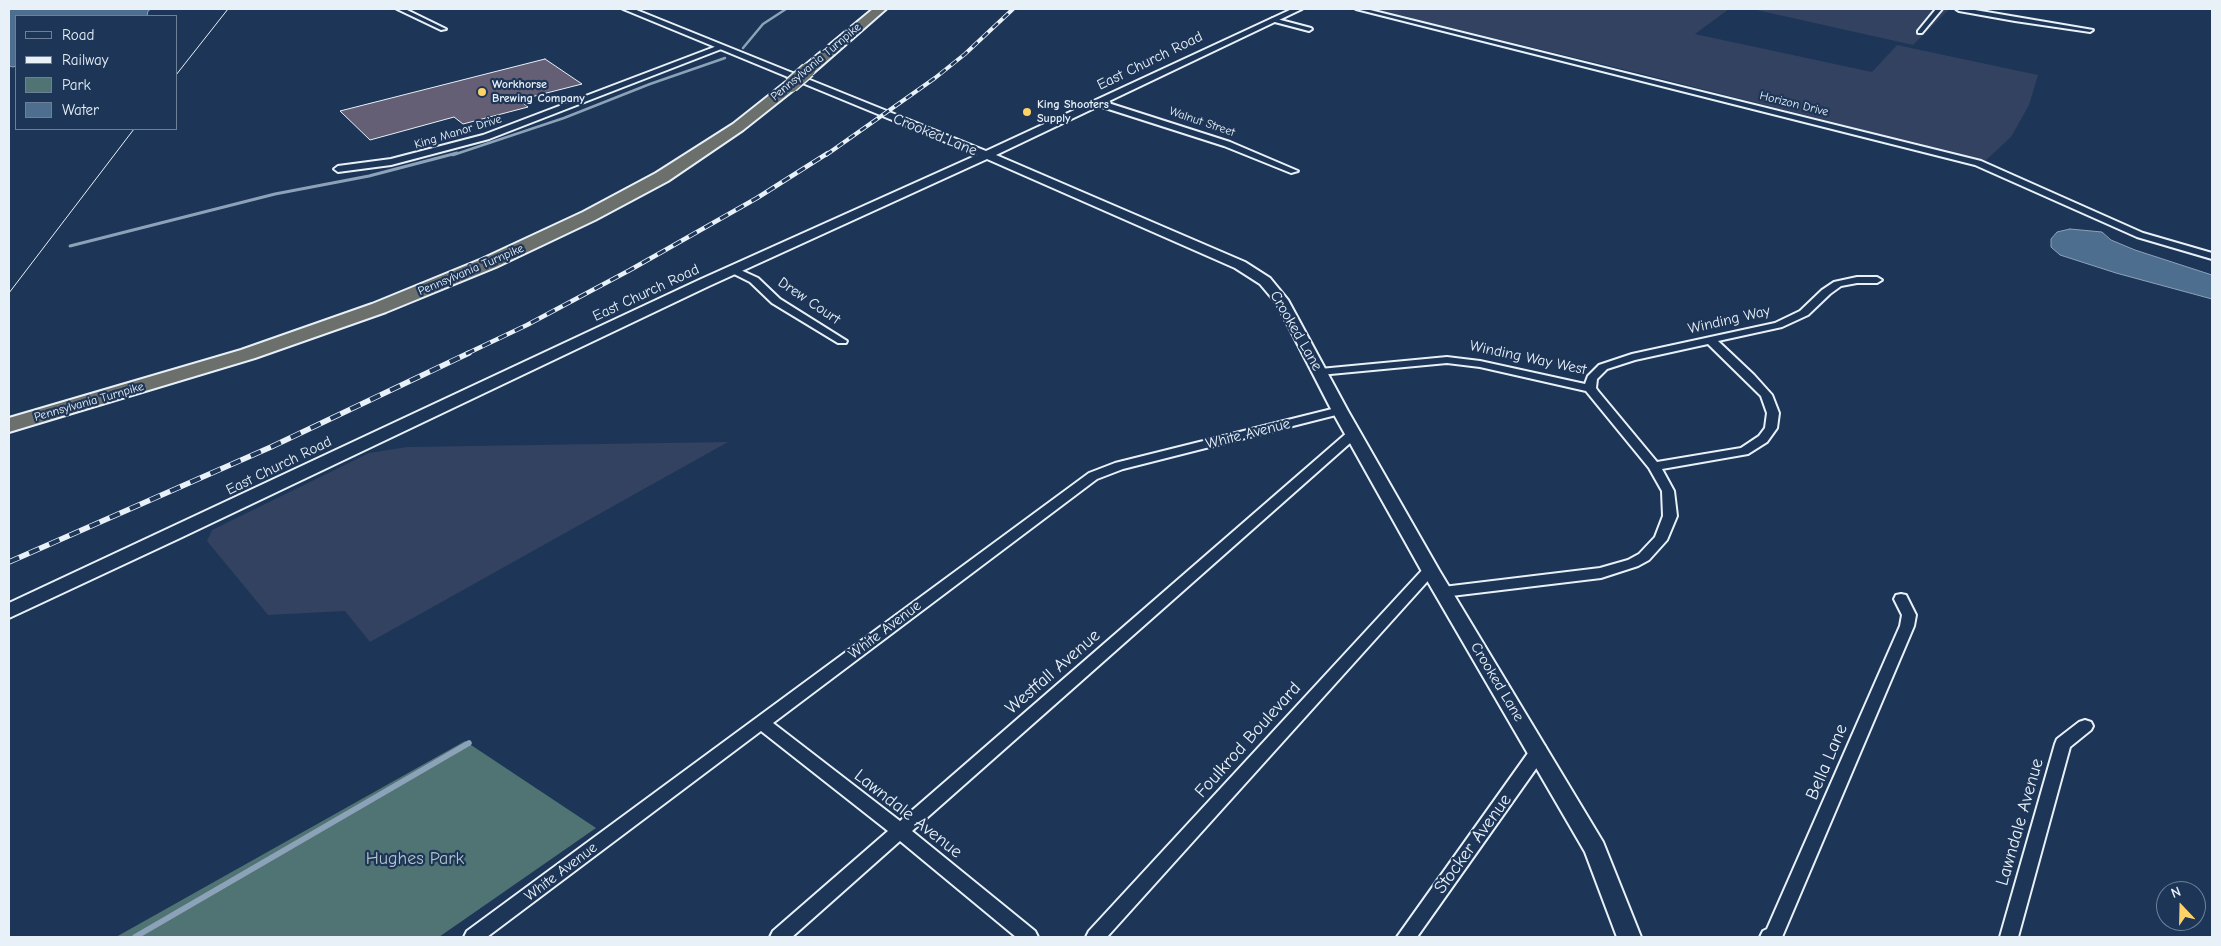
<!DOCTYPE html>
<style>
body{margin:0}
#map{position:relative;width:2221px;height:946px;overflow:hidden;background:#1d3557;font-family:"Comic Neue",sans-serif}
canvas{display:block}
.frame{position:absolute;inset:0;border:10px solid #e8f1f8;pointer-events:none}
.legend{position:absolute;left:15px;top:15px;width:162px;height:115px;box-sizing:border-box;background:#1d3557;border:1px solid #6e8097;margin:0;padding:6px 9px;list-style:none;font-size:15px;color:#e8f1f8}
.legend li{display:flex;align-items:center;gap:10px;height:25px}
.legend b{width:25px;border:1px solid #6e8097}
.north{position:absolute;left:2156px;top:881px;width:50px;height:50px;box-sizing:border-box;background:#1d3557;border:1px solid #6e8097;border-radius:50%;rotate:339deg;font-size:14px;font-weight:700;line-height:20px;text-align:center;color:#e8f1f8}
.north::after{content:'';display:block;margin:auto;width:18px;height:22px;background:#ffd166;clip-path:polygon(50% 0,100% 100%,50% 72%,0 100%)}
</style>
<div id="map">
<canvas width="2221" height="946"></canvas>
<div class="frame"></div>
<ul class="legend">
<li><b style="height:6px;background:#1d3557"></b>Road</li>
<li><b style="height:6px;background:#e8f1f8"></b>Railway</li>
<li><b style="height:14px;background:#507373"></b>Park</li>
<li><b style="height:14px;background:#4e6e8f"></b>Water</li>
</ul>
<div class="north">N</div>
</div>
<script>
const ctx = document.querySelector('canvas').getContext('2d');
ctx.lineJoin = 'round';
function fill(path, color) { ctx.fillStyle = color; ctx.fill(path, 'evenodd'); }
const toPath = rows => new Path2D(rows.map(r => 'M' + r).join(''));
function strokePath(path, color, width, dash) { ctx.strokeStyle = color; ctx.lineWidth = width; ctx.lineCap = dash ? 'butt' : 'round'; ctx.setLineDash(dash || []); ctx.stroke(path); }
function label(font, color, halo, rows, align = 'center') {
  ctx.font = font + ' "Comic Neue",sans-serif'; ctx.lineWidth = 4.5; ctx.setLineDash([]); ctx.textBaseline = 'middle'; ctx.strokeStyle = halo; ctx.fillStyle = color; for (const [text, x, y, turn = 0] of rows) {
    ctx.save(); ctx.translate(x, y); ctx.rotate((+turn || 0) * Math.PI / 180); ctx.textAlign = isNaN(turn) ? turn : align; if (halo) ctx.strokeText(text, 0, 0); ctx.fillText(text, 0, 0); ctx.restore();
  }
}
const built = toPath([
 [1372,9,1729,9,1695,34,1872,72,1897,45,2038,75,2029,105,2011,137,1985,161,1635,72],
 [1752,9,1949,9,1913,45],
 [728,442,370,642,345,611,268,615,207,541,212,530,369,453,407,447]
]);
const green = toPath([
 [465,741,596,828,439,937,116,937]
]);
const water = toPath([
 [9,9,151,9,148,11,147,16,16,16,16,66,13,67,9,66,9,9],
 [2070,229,2102,232,2111,240,2135,250,2212,275,2212,299,2116,273,2060,255,2051,247,2051,239,2057,232,2070,229]
]);
const streamFar2 = toPath([
 [743,48,763,24,786,9],
 [453,155,564,118,650,84,725,58]
]);
const streamFar1 = toPath([
 [70,246,275,194,369,176,457,153]
]);
const stream = toPath([
 [135,937,469,743]
]);
const building = toPath([
 [545,59,582,84,519,100,528,107,463,124,454,117,370,140,340,111,545,59]
]);
const minor = toPath([
 [397,9,405,9,446,29,441,30,397,9],
 [1356,9,1366,9,1981,161,2143,233,2212,253,2212,259,2137,237,1975,165,1356,9],
 [1936,9,1942,9,1922,33,1918,33,1918,31,1936,9],
 [1956,9,1969,9,2093,30,2090,32,2015,21,1959,11,1956,9],
 [1273,18,1311,28,1312,29,1309,31,1271,21,1270,20,1273,18],
 [717,46,724,48,489,139,391,165,338,172,334,169,338,166,391,159,483,135,717,46],
 [1096,101,1102,101,1230,142,1298,171,1291,173,1224,146,1096,105,1096,101],
 [734,267,758,278,780,299,847,341,846,343,838,343,772,303,750,282,730,272,730,268,734,267],
 [1857,277,1877,277,1882,280,1877,283,1857,283,1841,286,1830,294,1808,315,1782,327,1718,341,1754,375,1772,395,1779,413,1777,428,1767,442,1748,454,1662,469,1674,491,1677,516,1667,540,1649,560,1638,566,1601,578,1443,597,1438,595,1436,592,1438,589,1443,587,1600,568,1628,560,1639,554,1655,537,1663,516,1662,491,1649,468,1586,391,1480,367,1447,363,1320,375,1314,372,1320,369,1447,357,1480,361,1585,384,1588,376,1599,365,1632,354,1775,323,1800,311,1822,290,1834,282,1857,277],
 [1708,344,1761,396,1767,413,1765,428,1759,436,1741,448,1657,462,1598,391,1596,388,1597,379,1607,369,1635,360,1708,344],
 [1340,407,1346,411,1344,413,1123,469,1097,479,773,723,900,821,1349,431,1357,431,1359,434,1357,437,912,831,1035,931,1038,937,1016,937,900,841,792,937,770,937,773,931,888,831,761,731,487,937,464,937,467,931,1089,473,1115,463,1340,407],
 [1430,565,1435,567,1437,570,1435,573,1107,937,1086,937,1089,931,1425,567,1430,565],
 [1901,594,1906,595,1916,615,1914,626,1782,937,1760,937,1763,931,1767,929,1900,626,1902,615,1894,599,1896,595,1901,594],
 [2085,720,2091,722,2093,726,2091,730,2070,747,2018,937,2000,937,2055,744,2057,739,2079,722,2085,720],
 [1539,745,1545,746,1547,751,1545,756,1417,937,1397,937,1533,746,1539,745]
]);
const tertiary = toPath([
 [623,9,634,9,986,151,1292,9,1302,9,996,155,1245,262,1270,278,1288,300,1348,411,1439,570,1603,842,1641,937,1617,937,1585,852,1421,570,1332,411,1277,304,1260,284,1235,268,987,159,709,286,178,539,9,618,9,603,699,280,977,155,623,9]
]);
const motorway = toPath([
 [873,9,886,9,813,73,803,73,801,70,803,67,873,9],
 [791,81,798,85,796,88,743,130,668,181,595,220,496,267,386,312,255,358,9,432,9,418,241,350,372,304,482,259,583,212,656,173,733,124,786,82,791,81]
]);
const tram = toPath([
 [176,75,228,9],
 [9,293,134,129]
]);
const railFar2 = toPath([
 [826,155,935,78,965,54,1013,9]
]);
const railFar1 = toPath([
 [466,354,527,325,630,270,757,198,828,153]
]);
const rail = toPath([
 [9,562,271,447,469,353]
]);
const motorwayBridge = toPath([
 [791,85,808,70]
]);
const markers = [
 [482,92,5,"#ffd166"],
 [1027,112,5,"#ffd166"]
];
const farStreetnames = [
 ["Pennsylvania Turnpike",816,62,-40],
 ["Horizon Drive",1794,104,14],
 ["Walnut Street",1202,122,19],
 ["King Manor Drive",458,132,-17],
 ["Pennsylvania Turnpike",471,270,-23],
 ["Pennsylvania Turnpike",89,402,-16]
];
const farPoinames = [
 ["Workhorse",492,85],
 ["Brewing Company",492,99],
 ["King Shooters",1037,105],
 ["Supply",1037,119]
];
const streetNames = [
 ["East Church Road",1150,61,-26],
 ["Crooked Lane",935,135,22],
 ["East Church Road",646,293,-25],
 ["Drew Court",809,301,34],
 ["Winding Way",1729,320,-13],
 ["Crooked Lane",1296,331,60],
 ["Winding Way West",1528,358,12],
 ["White Avenue",1248,434,-14],
 ["East Church Road",279,466,-26],
 ["White Avenue",885,630,-37],
 ["Crooked Lane",1497,682,59],
 ["White Avenue",561,872,-37]
];
const nearStreetnames = [
 ["Westfall Avenue",1053,672,-41],
 ["Foulkrod Boulevard",1248,740,-48],
 ["Bella Lane",1827,762,-67],
 ["Lawndale Avenue",908,814,38],
 ["Lawndale Avenue",2020,822,-74],
 ["Stocker Avenue",1473,844,-54]
];
const nearParknames = [
 ["Hughes Park",415,859]
];
fill(built, '#324260');
fill(green, '#507373');
fill(water, '#4e6e8f');
strokePath(water, '#8ca2b9', 1);
strokePath(streamFar2, '#8ca2b9', 2.5);
strokePath(streamFar1, '#8ca2b9', 3);
strokePath(stream, '#8ca2b9', 5.5);
fill(building, '#645f74');
strokePath(building, '#e8f1f8', 1);
strokePath(minor, '#e8f1f8', 4);
strokePath(tertiary, '#e8f1f8', 4);
strokePath(motorway, '#e8f1f8', 4);
fill(minor, '#1d3557');
fill(tertiary, '#1d3557');
fill(motorway, '#6b706d');
strokePath(tram, '#e8f1f8', 1);
strokePath(railFar2, '#e8f1f8', 4);
strokePath(railFar1, '#e8f1f8', 4.5);
strokePath(rail, '#e8f1f8', 5.5);
strokePath(railFar2, '#1d3557', 2.5, [7]);
strokePath(railFar1, '#1d3557', 3, [9]);
strokePath(rail, '#1d3557', 4, [11]);
strokePath(motorwayBridge, '#e8f1f8', 17, []);
strokePath(motorwayBridge, '#6b706d', 14);
for (const [x, y, r, color] of markers) { const dot = new Path2D(); dot.arc(x, y, r, 0, 2 * Math.PI); ctx.fillStyle = color; ctx.fill(dot); strokePath(dot, '#1d3557', 2); }
label('12px', '#e8f1f8', '#1d3557', farStreetnames);
label('bold 12px', '#e8f1f8', '#1d3557', farPoinames, 'left');
label('15px', '#e8f1f8', '#1d3557', streetNames);
label('18px', '#e8f1f8', '#1d3557', nearStreetnames);
label('18px', '#b3c5c9', '#1d3557', nearParknames);
</script>
